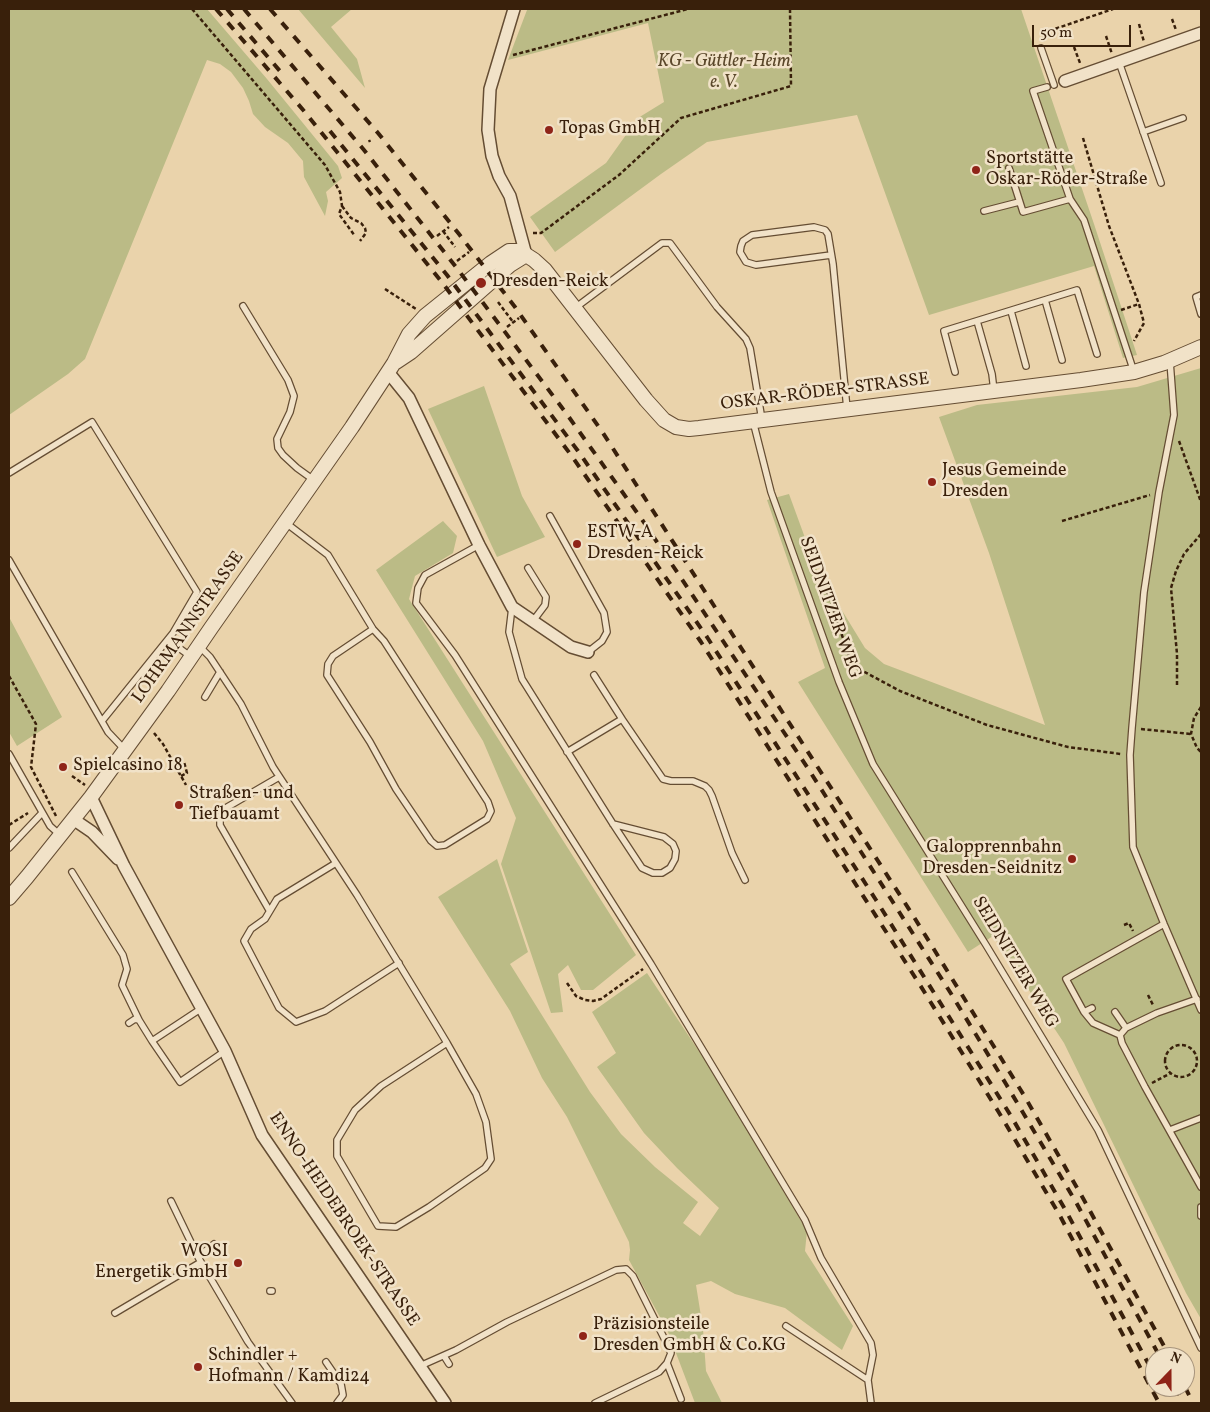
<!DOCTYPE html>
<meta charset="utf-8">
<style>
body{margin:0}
#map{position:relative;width:1210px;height:1412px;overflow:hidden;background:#ead3ab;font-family:Vollkorn,serif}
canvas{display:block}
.frame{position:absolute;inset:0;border:10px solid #39200b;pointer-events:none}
.north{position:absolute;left:1145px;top:1347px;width:50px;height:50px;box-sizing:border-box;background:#f1e2c8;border:1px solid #a7947c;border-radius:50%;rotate:22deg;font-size:14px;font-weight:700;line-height:20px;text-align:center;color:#39200b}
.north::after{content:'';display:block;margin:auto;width:18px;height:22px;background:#8f2418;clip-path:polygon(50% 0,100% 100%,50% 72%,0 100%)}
.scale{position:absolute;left:1032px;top:25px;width:99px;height:22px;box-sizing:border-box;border:2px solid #39200b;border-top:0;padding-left:6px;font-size:15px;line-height:18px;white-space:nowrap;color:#39200b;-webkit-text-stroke:4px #f1e2c8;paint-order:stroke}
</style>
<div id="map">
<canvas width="1210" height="1412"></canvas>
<div class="frame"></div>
<div class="north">N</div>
<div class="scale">50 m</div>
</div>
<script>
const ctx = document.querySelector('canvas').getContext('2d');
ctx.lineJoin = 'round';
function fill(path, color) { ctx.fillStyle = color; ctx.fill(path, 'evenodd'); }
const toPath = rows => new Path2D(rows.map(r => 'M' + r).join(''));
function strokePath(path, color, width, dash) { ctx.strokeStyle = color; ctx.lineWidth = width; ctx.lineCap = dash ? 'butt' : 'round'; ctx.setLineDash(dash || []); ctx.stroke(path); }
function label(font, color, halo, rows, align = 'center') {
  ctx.font = font + ' Vollkorn,serif'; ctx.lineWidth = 5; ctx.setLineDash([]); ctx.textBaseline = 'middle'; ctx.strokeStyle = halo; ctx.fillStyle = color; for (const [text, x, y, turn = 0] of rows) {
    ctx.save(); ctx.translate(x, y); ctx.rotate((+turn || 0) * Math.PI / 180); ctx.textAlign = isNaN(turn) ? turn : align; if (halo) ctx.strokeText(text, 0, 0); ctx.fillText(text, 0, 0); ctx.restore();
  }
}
const green = toPath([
 [9,9,207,9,267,79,338,166,342,178,326,192,328,201,325,216,304,177,303,161,288,143,265,127,253,114,249,101,243,88,231,72,220,64,207,60,85,359,68,374,9,415],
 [298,9,352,9,331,27,357,59,365,88],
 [533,9,1021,9,1094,224,1137,355,1123,358,1094,266,929,315,857,115,707,142,661,174,555,252,530,217,606,163,638,118,664,102,648,23,508,60,527,10],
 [1201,368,1201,1319,1186,1293,1064,1043,993,936,968,952,798,682,825,668,767,500,789,494,816,568,865,648,884,664,1045,725,989,553,939,417,977,405,1137,387],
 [484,386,522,496,545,537,497,557,428,409],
 [443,521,457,536,453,553,415,576,409,599,636,955,593,990,581,990,568,965,558,974,563,1012,551,1013,501,864,516,818,483,741,376,570],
 [9,617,62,717,17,746,9,732],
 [497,859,528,952,510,964,590,1092,621,1134,655,1167,698,1202,683,1223,700,1236,719,1208,677,1168,644,1133,597,1067,616,1053,592,1012,647,973,708,1065,807,1231,805,1251,853,1326,842,1350,785,1308,735,1294,711,1281,696,1285,703,1329,706,1371,722,1403,695,1403,668,1332,629,1260,630,1250,629,1242,567,1117,542,1078,510,1011,438,897]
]);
const path = toPath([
 [192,9,325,165,340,192,342,206,339,214,355,236],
 [1172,19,1176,30],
 [1139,24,1144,42],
 [1106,36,1112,54],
 [1043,41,1045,33,1049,31,1113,9],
 [1074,47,1080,63],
 [513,55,688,9],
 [1083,138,1109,226,1139,304,1144,323,1134,341],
 [369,140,370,142],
 [342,206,351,218,361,223,365,228,366,233,360,241],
 [443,231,455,247],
 [533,233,541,233,619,175,681,118,791,86,790,9],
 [437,236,449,227],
 [457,261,469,252],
 [385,289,416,309],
 [498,302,513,322],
 [1121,310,1139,304],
 [507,327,519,318],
 [1179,441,1201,502],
 [1062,521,1150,495],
 [827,591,849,656,859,669,900,691,987,725,1068,747,1121,754],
 [9,676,36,724,31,767,56,816],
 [1177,685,1177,654,1171,588,1176,571,1184,554,1201,534],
 [1201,707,1194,718,1191,734,1197,748,1201,752],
 [1141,729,1191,734],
 [154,733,163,744,186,785],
 [72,776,85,785],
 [181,776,187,773,184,762],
 [9,825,28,813],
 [1124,925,1129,923,1133,931],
 [567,983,576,996,585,1000,593,1001,601,999,643,969],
 [1148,995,1153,1005],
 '1165 1061a16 16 0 1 1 32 0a16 16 0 1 1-32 0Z',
 [1152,1083,1171,1073]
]);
const service = toPath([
 [1041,48,1054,85],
 [1119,62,1161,183],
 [1047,87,1033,91,1070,199,1084,220,1134,372],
 [1143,132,1183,118],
 [1009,168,1023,212,1070,199],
 [984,211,1019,202],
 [831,255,756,265,746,262,740,252,741,246,743,241,752,235,814,227,825,230,828,234,833,264,847,409],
 [1201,295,1196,297,1201,314],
 [1045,300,1062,360],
 [243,306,288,380,294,396,290,412,277,439,278,448,283,455,297,468,315,481],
 [575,308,662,243,670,243,717,307,746,339,750,348,762,420],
 [1011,311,1026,366],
 [977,321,992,374,994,391],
 [1170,361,1174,415,1159,492,1144,592,1132,728,1130,755,1133,847,1164,924,1201,1010],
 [955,372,944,331,1077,290,1097,354],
 [753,421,771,492,839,682,873,764,986,945,1098,1130,1201,1348],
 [9,473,92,422,197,592,173,633,102,721],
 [550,516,604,613,607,632,602,641,588,652],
 [286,523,328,555,373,629,384,641,488,802,491,811,487,819,445,845,437,846,431,841,396,789,370,742,327,675,328,664,333,656,373,629],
 [479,545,425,575,418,588,416,603,455,655,651,964,805,1220,821,1258,871,1343,873,1355,868,1380],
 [9,560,108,732,125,750],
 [528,568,546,597,545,605,533,621],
 [512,607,509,632,522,679,613,824,642,868,653,873,662,873,670,868,675,859,676,851,673,844,664,837,613,824],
 [168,640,190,656],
 [199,646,210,657,241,704,273,767,357,895,438,1028,447,1043,476,1094,486,1122,491,1159,485,1168,429,1207,396,1227,378,1226,337,1156,337,1140,355,1110,381,1086,447,1043],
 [594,675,622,719],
 [205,697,220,672],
 [567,752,622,719,663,779,671,781,693,781,705,786,709,790,712,796,732,853,745,880],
 [9,754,50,826,59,834],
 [9,848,42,813],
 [336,863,277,899,265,919,251,929,244,941,279,1008,296,1022,325,1011,399,963],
 [72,872,123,955,127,969,122,985,139,1020],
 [269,910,220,825,220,817,224,809,279,777],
 [1197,999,1157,1013,1126,1028,1120,1035,1122,1043,1145,1087,1201,1187],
 [1084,1012,1092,1008],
 [1115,1012,1126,1028],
 [129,1023,135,1019,139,1020,152,1041,202,1008],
 [1120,1035,1093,1023,1084,1012,1066,979,1164,924],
 [152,1041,180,1082,225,1051],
 [1170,1130,1201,1118],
 [171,1201,198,1257,248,1342,292,1403],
 [1201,1207,1201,1216],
 [198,1257,214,1244],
 [270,1291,272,1291],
 [115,1313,201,1262],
 [786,1326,868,1380,871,1403],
 [444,1356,449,1364],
 [262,1361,270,1356],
 [326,1362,341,1384,343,1395,337,1403],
 [667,1363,681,1399],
 [420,1366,456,1350,507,1322,616,1270,626,1269,633,1276,666,1342,671,1353,667,1363,659,1372,595,1403]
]);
const minor = toPath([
 [514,9,490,89,488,130,492,156,499,176,510,196,526,255],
 [1065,81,1201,33],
 [388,372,409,398,479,545,512,607,571,647,588,652],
 [91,797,124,866,225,1051,262,1135,445,1403],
 [73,819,92,832,118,859]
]);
const tertiary = toPath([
 [396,362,411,352,510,265,526,255],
 [9,898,27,877,91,797,168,691,211,628,352,427,394,363,409,334,425,316,491,263,509,251,520,251,534,260,545,270,646,400,664,420,676,427,689,429,699,428,1081,380,1134,372,1164,363,1201,347]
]);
const rail = toPath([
 [216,9,304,111,441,281,571,455,701,642,920,985,998,1111,1059,1214,1159,1403],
 [227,9,285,77],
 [244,9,364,150,456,267,566,413,643,521,809,770,950,992,1006,1084,1077,1204,1160,1357],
 [270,9,378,133,459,234,515,307,603,433,914,917,1025,1097,1084,1200,1170,1357],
 [330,131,447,275,506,354,578,451,707,637,876,900,1011,1116,1066,1211,1155,1376],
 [1161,1387,1169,1403],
 [1175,1387,1183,1403],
 [1185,1387,1193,1403]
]);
const markers = [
 [549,130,5,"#8f2418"],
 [976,170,5,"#8f2418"],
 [481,283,6,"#8f2418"],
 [932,482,5,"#8f2418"],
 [577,544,5,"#8f2418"],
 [63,767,5,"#8f2418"],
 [179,805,5,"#8f2418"],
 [1072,859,5,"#8f2418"],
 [238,1263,5,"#8f2418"],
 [583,1336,5,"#8f2418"],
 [198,1367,5,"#8f2418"]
];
const parkNames = [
 ["KG - Güttler-Heim",724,63],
 ["e. V.",724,84]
];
const poiNames = [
 ["Topas GmbH",559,130],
 ["Sportstätte",986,160],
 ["Oskar-Röder-Straße",986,181],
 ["Dresden-Reick",492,283],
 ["Jesus Gemeinde",942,472],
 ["Dresden",942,493],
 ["ESTW-A",587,534],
 ["Dresden-Reick",587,555],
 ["Spielcasino 18",73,767],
 ["Straßen- und",189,795],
 ["Tiefbauamt",189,816],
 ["Galopprennbahn",1062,849,"right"],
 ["Dresden-Seidnitz",1062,870,"right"],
 ["WOSI",228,1253,"right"],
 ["Energetik GmbH",228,1274,"right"],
 ["Präzisionsteile",593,1326],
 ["Dresden GmbH & Co.KG",593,1347],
 ["Schindler +",208,1357],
 ["Hofmann / Kamdi24",208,1378]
];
const streetNames = [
 ["OSKAR-RÖDER-STRASSE",825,393,-7],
 ["SEIDNITZER WEG",829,608,70],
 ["LOHRMANNSTRASSE",189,628,-55],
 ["SEIDNITZER WEG",1014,963,59],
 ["ENNO-HEIDEBROEK-STRASSE",343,1220,56]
];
fill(green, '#bbbb86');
strokePath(service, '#654d33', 8);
strokePath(minor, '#654d33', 14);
strokePath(tertiary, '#654d33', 16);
strokePath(path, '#39200b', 2.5, [4, 2.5]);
strokePath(service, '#f1e2c8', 5.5);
strokePath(minor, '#f1e2c8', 11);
strokePath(tertiary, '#f1e2c8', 14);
strokePath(rail, '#39200b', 4, [9, 9]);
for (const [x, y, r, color] of markers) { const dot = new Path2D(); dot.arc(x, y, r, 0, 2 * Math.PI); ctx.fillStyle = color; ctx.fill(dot); strokePath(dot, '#f1e2c8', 2); }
label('italic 18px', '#5a472a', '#f1e2c8', parkNames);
label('18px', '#39200b', '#f1e2c8', poiNames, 'left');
label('18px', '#39200b', '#f1e2c8', streetNames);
</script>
